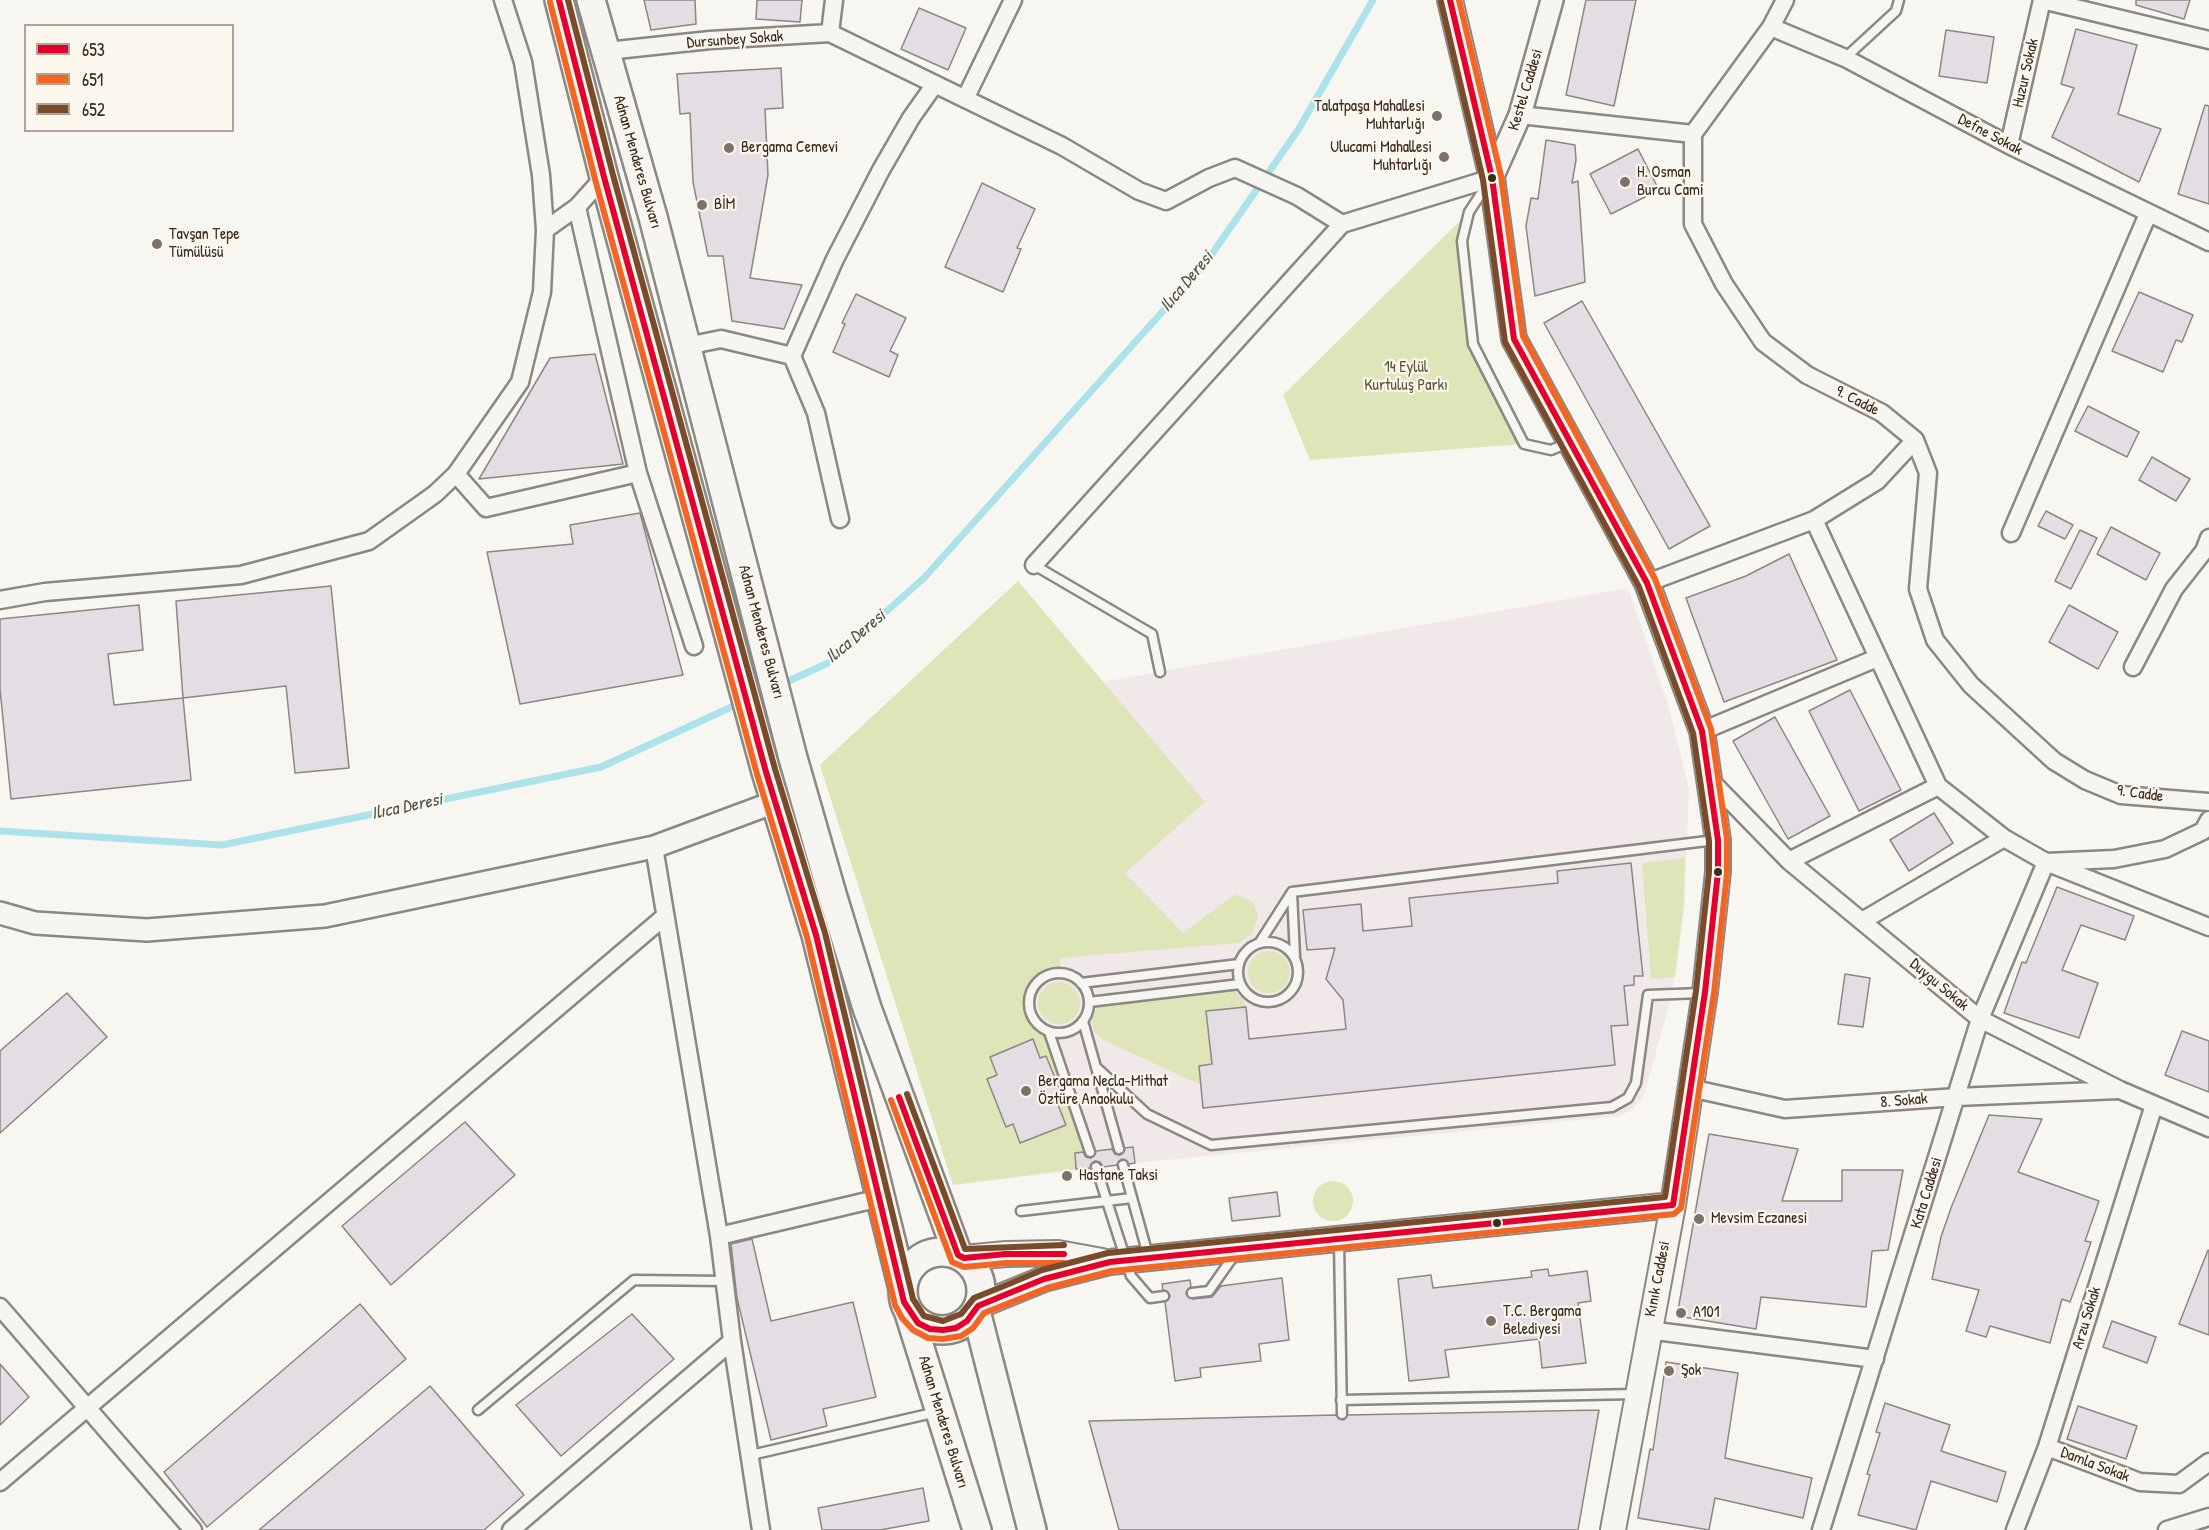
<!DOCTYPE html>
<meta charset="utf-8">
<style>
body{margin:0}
#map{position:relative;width:2209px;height:1530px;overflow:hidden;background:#f8f6f0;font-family:"Patrick Hand",sans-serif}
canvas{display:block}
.legend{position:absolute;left:24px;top:24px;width:210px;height:108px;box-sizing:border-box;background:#fbf7ec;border:2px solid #aea59a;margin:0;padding:8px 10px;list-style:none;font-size:18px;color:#3b2a1e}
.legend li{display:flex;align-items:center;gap:12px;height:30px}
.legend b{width:30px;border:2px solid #aea59a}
</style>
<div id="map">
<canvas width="2209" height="1530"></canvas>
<ul class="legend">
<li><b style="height:8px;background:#e4002b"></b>653</li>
<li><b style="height:8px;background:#f26522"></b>651</li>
<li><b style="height:8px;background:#7a4b2a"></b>652</li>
</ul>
</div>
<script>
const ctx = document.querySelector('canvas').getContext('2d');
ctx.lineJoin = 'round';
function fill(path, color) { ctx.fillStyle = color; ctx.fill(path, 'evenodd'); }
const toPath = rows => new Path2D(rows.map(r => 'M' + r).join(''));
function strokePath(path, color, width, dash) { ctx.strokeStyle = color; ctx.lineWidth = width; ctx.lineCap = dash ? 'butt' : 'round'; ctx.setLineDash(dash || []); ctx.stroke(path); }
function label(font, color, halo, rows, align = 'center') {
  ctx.font = font + ' "Patrick Hand",sans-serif'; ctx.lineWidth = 4.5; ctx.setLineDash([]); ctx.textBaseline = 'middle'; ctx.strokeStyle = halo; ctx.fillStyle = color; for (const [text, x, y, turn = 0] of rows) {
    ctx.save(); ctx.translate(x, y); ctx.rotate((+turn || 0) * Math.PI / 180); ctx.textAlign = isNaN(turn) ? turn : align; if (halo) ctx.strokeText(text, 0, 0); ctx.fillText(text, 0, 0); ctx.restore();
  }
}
const built = toPath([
 [1018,581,1102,682,1628,588,1669,707,1689,789,1684,905,1672,994,1644,1095,1632,1110,1619,1116,1145,1162,953,1185,820,765]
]);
const green = toPath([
 [1469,212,1462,241,1473,343,1524,444,1310,460,1283,395],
 [1018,581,1205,802,1125,873,1183,933,1235,894,1253,902,1258,916,1253,933,1239,943,1060,958,1061,973,1043,977,1036,984,1029,1002,1030,1011,1040,1027,1049,1032,1090,1152,1075,1153,1076,1169,953,1185,820,765],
 [1685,858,1684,905,1675,977,1651,979,1642,863],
 '1248 972a21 21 0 1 1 42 0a21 21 0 1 1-42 0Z',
 '1038 1003a21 21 0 1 1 42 0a21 21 0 1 1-42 0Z',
 [1233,990,1243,1000,1246,1007,1206,1011,1212,1064,1199,1066,1201,1085,1103,1040,1094,1031,1092,1024,1092,1018,1098,1006],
 '1313 1201a20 20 0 1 1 40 0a20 20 0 1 1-40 0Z'
]);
const stream = toPath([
 [780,685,828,663,924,578,1205,264,1298,130,1373,0],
 [0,831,222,845,601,767,740,703]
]);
const building = toPath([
 [644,0,695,0,696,24,651,30,644,0],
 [757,0,802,0,800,22,756,19,757,0],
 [1586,0,1636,0,1614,106,1566,95,1586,0],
 [2136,0,2190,0,2184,19,2136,5,2136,0],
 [919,8,966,28,948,70,901,49,919,8],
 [2076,29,2137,45,2118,114,2161,129,2139,182,2052,137,2074,88,2061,84,2076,29],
 [1946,30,1994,37,1987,83,1939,76,1946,30],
 [781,68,783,108,765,109,768,175,750,278,802,285,784,329,732,321,723,256,708,256,693,182,690,113,680,114,677,74,781,68],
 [2205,105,2209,106,2209,204,2178,194,2205,105],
 [1546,140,1575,145,1576,160,1572,183,1578,181,1585,282,1535,296,1526,226,1531,198,1538,199,1546,140],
 [1638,149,1659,190,1611,214,1590,174,1638,149],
 [982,183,1035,209,1017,248,1021,249,1003,292,945,267,982,183],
 [2139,292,2193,315,2182,342,2176,340,2163,372,2112,351,2139,292],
 [856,294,906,318,890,351,898,355,889,377,833,352,845,324,842,323,856,294],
 [1582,301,1710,526,1669,549,1544,323,1582,301],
 [595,354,623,464,479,479,550,358,595,354],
 [2088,406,2139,432,2127,457,2075,431,2088,406],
 [2152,457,2190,479,2176,501,2139,480,2152,457],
 [2046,511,2073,525,2065,539,2038,526,2046,511],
 [640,513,683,675,520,704,487,552,573,544,570,525,640,513],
 [2111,527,2160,553,2146,580,2097,554,2111,527],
 [2080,530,2097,538,2071,589,2055,581,2080,530],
 [1789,554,1837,660,1724,702,1686,598,1746,576,1789,554],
 [331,586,349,768,295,773,286,686,183,698,176,601,331,586],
 [139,605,143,650,108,654,114,705,183,698,191,780,11,799,0,689,0,619,139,605],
 [2069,605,2118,632,2098,669,2049,642,2069,605],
 [1850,690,1901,790,1859,811,1809,711,1850,690],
 [1775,717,1830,816,1788,839,1733,741,1775,717],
 [1934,813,1953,843,1909,871,1890,840,1934,813],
 [1631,863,1643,976,1634,976,1634,985,1624,986,1628,1025,1611,1026,1615,1065,1203,1108,1199,1066,1212,1064,1206,1011,1246,1007,1249,1039,1346,1029,1343,1000,1326,979,1335,948,1307,950,1303,910,1361,904,1363,931,1412,926,1409,898,1558,883,1557,871,1631,863],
 [2057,887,2134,916,2125,940,2081,925,2062,970,2098,983,2079,1038,2004,1013,2022,962,2026,963,2057,887],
 [1845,974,1870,978,1863,1027,1838,1024,1845,974],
 [67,993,107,1037,0,1133,0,1051,67,993],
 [2182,1031,2209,1041,2209,1092,2165,1075,2182,1031],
 [1033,1039,1040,1058,1046,1056,1065,1102,1058,1105,1066,1125,1020,1143,1013,1124,1006,1127,987,1079,997,1075,990,1057,1033,1039],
 [1989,1115,2042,1119,2018,1172,2099,1201,2085,1241,2091,1242,2083,1266,2070,1302,2062,1299,2050,1343,1990,1326,1986,1337,1966,1331,1979,1290,1932,1279,1941,1237,1951,1208,1989,1115],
 [465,1122,515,1175,391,1285,342,1226,465,1122],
 [1709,1134,1798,1149,1782,1201,1842,1201,1842,1170,1903,1170,1888,1250,1872,1251,1866,1307,1761,1297,1756,1329,1677,1316,1709,1134],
 [1133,1147,1135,1163,1129,1164,1122,1159,1117,1165,1103,1167,1100,1162,1095,1161,1090,1168,1076,1169,1075,1153,1083,1152,1086,1157,1091,1158,1096,1151,1112,1149,1115,1154,1120,1155,1125,1148,1133,1147],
 [1277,1192,1280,1216,1232,1221,1229,1198,1277,1192],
 [752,1239,771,1321,853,1302,876,1397,823,1409,827,1426,771,1440,737,1298,731,1244,752,1239],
 [2208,1250,2209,1251,2209,1335,2179,1324,2208,1250],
 [1548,1269,1549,1276,1587,1271,1591,1301,1578,1303,1586,1363,1542,1368,1539,1339,1445,1350,1449,1377,1409,1381,1398,1279,1431,1275,1433,1288,1532,1277,1531,1271,1548,1269],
 [1282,1278,1289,1340,1259,1344,1261,1361,1200,1368,1201,1377,1175,1381,1165,1302,1170,1296,1163,1290,1162,1284,1190,1280,1191,1287,1186,1294,1193,1299,1212,1297,1221,1286,1282,1278],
 [360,1304,406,1359,207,1527,164,1472,360,1304],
 [632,1314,674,1359,561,1456,516,1405,632,1314],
 [2112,1321,2156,1337,2147,1363,2103,1347,2112,1321],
 [1666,1362,1738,1373,1725,1458,1812,1478,1803,1518,1715,1498,1709,1530,1638,1518,1650,1449,1653,1450,1666,1362],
 [0,1364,29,1397,0,1425,0,1364],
 [430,1386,524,1495,484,1530,259,1530,430,1386],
 [1885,1403,1950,1425,1941,1451,2006,1472,1997,1502,1931,1481,1916,1530,1858,1515,1870,1475,1867,1474,1880,1433,1876,1432,1885,1403],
 [2078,1406,2137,1426,2126,1459,2067,1439,2078,1406],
 [1599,1410,1578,1530,1119,1530,1089,1421,1336,1415,1343,1420,1348,1415,1599,1410],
 [923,1488,929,1521,880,1530,822,1530,818,1508,923,1488]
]);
const service = toPath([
 [1845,58,1896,11,1899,0],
 [1488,183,1469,212,1462,241,1473,344,1524,444,1551,450,1568,443],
 [1034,565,1152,634,1160,672],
 [1292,892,1715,840],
 '1238 972a30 30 0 1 1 60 0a30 30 0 1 1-60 0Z',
 [1260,942,1292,892,1295,956],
 '1029 1003a30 30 0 1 1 60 0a30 30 0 1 1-60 0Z',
 [1081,983,1239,964],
 [1089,1002,1240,984],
 [1083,1021,1119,1149],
 [1049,1032,1090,1152],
 [1096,1067,1147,1114,1211,1145,1612,1107,1628,1098,1636,1083,1648,995,1702,993],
 [1123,1165,1148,1255],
 [1096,1167,1131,1276,1150,1298,1164,1296],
 [1021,1211,1132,1198],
 [1339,1242,1342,1414],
 [1192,1293,1209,1291,1235,1254],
 [1341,1400,1635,1394],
 [478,1410,634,1280,725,1281],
 [751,1455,937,1412]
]);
const minor = toPath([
 [1785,0,1771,27,1693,134,1693,224,1724,284,1763,342,1807,375,1882,413,1915,440,1928,473,1918,589,1935,640,1971,685,2054,761,2085,780,2121,795,2209,802],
 [2042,0,2209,40],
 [1771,27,1845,58,2009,145,2209,242],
 [830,33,1062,146,1139,191,1166,201,1209,178,1235,168,1297,196,1342,224],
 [607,51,710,40,830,33,834,0],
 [965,99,1013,0],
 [1520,115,1693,134],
 [2009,145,2042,0],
 [577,207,638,473,694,646],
 [545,230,577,207,604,177],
 [687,346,721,339,792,356],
 [456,474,486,508,638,473],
 [840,519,816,413,792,356,835,259,881,170,911,118,935,84],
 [1814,520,1877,481,1915,440],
 [2011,533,2148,214],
 [1034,565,1342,224,1492,178],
 [1647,583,1814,520,1938,786,2004,838,2046,862,2209,927],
 [0,600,45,592,241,575,369,541,435,494,456,474,520,382,542,292,545,230,541,175,523,62,503,0],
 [2133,667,2174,589,2204,551,2209,538],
 [1702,731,1877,658],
 [1711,781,1789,861,1980,1019,2120,1090,2209,1128],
 [654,847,719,1236,880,1198],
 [1789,861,1938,786],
 [1862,921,2004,838],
 [1690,1088,1785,1109,1957,1097,2118,1090],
 [0,1307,193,1530],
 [1648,1330,1875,1359],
 [732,1341,761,1530],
 [2047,1447,2140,1482,2179,1484,2209,1462],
 [0,1482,664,917],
 [511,1530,732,1341,719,1236],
 [1821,1530,1980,1019,2046,862,2114,859,2165,849,2203,831,2209,820],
 [2015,1530,2047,1447,2154,1105],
 [2167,1530,2209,1517]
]);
const tertiary = toPath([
 [1492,178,1520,115,1552,0],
 [0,913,35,923,147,930,325,916,654,847,775,802]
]);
const secondary = toPath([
 [1450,0,1492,178,1514,339,1647,583,1702,731,1718,840,1718,872,1705,992,1673,1205,1613,1530],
 [964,1258,1006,1254,1058,1253,1102,1261],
 [978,1306,1044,1279,1110,1262,1673,1205]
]);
const primary = toPath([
 [559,0,604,177,766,772,816,935,903,1289],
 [591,0,653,217,793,758,832,894,867,1008,958,1255],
 '903 1291a39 39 0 1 1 78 0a39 39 0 1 1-78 0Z',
 [976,1311,1032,1530],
 [909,1313,977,1530]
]);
const bus1 = toPath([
 [559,0,604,177,766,772,816,935,904,1302,918,1323,930,1329,943,1330,956,1328,967,1321,978,1306,1007,1294,1044,1279,1110,1262,1673,1205,1705,992,1718,872,1718,840,1702,731,1647,583,1514,339,1492,178,1450,0],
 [899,1097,958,1255,964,1258,1006,1254,1064,1254]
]);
const bus2 = toPath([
 [550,2,595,179,757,774,807,937,895,1305,902,1318,913,1330,928,1338,943,1339,961,1336,973,1328,984,1313,1047,1288,1112,1271,1674,1214,1681,1208,1714,993,1727,873,1727,839,1711,729,1655,579,1523,336,1501,176,1459,0],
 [891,1100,952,1262,964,1267,1006,1263,1064,1263]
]);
const bus3 = toPath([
 [568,0,613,175,775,769,825,933,913,1299,924,1316,943,1321,961,1314,974,1298,1004,1286,1042,1270,1108,1253,1665,1197,1696,991,1709,872,1709,841,1693,733,1639,587,1505,342,1483,180,1441,2],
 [907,1094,965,1249,1064,1245]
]);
const markers = [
 [1437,116,6,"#7d7168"],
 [729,148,6,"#7d7168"],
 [1444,157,6,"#7d7168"],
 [1492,178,5,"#3b2a1e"],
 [1625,182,6,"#7d7168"],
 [702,205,6,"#7d7168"],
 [157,244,6,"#7d7168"],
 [1718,872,5,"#3b2a1e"],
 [1026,1091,6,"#7d7168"],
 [1067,1176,6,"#7d7168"],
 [1699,1219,6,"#7d7168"],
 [1497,1223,5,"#3b2a1e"],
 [1681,1313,6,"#7d7168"],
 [1491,1321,6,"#7d7168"],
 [1669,1371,6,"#7d7168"]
];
const streetNames = [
 ["Dursunbey Sokak",735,40,-4],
 ["Huzur Sokak",2026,73,-77],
 ["Kestel Caddesi",1526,90,-73],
 ["Defne Sokak",1990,135,28],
 ["Adnan Menderes Bulvarı",637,162,74],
 ["9. Cadde",1857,401,27],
 ["Adnan Menderes Bulvarı",761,632,75],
 ["9. Cadde",2140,794,8],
 ["Duygu Sokak",1939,985,40],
 ["8. Sokak",1904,1101,-5],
 ["Kata Caddesi",1927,1193,-73],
 ["Kınık Caddesi",1658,1279,-79],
 ["Arzu Sokak",2087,1318,-73],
 ["Adnan Menderes Bulvarı",943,1422,73],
 ["Damla Sokak",2095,1465,21]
];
const poiNames = [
 ["Talatpaşa Mahallesi",1425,107,"right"],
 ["Muhtarlığı",1425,125,"right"],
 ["Bergama Cemevi",741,148],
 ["Ulucami Mahallesi",1432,148,"right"],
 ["Muhtarlığı",1432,166,"right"],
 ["H. Osman",1637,173],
 ["Burcu Cami",1637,191],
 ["BİM",714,205],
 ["Tavşan Tepe",169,235],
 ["Tümülüsü",169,253],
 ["Bergama Necla-Mithat",1038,1082],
 ["Öztüre Anaokulu",1038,1100],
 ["Hastane Taksi",1079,1176],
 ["Mevsim Eczanesi",1711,1219],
 ["T.C. Bergama",1503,1312],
 ["Belediyesi",1503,1330],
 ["A101",1693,1313],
 ["Şok",1681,1371]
];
const parkNames = [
 ["14 Eylül",1406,368],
 ["Kurtuluş Parkı",1406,386]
];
const waterNames = [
 ["Ilıca Deresi",1187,282,-50],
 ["Ilıca Deresi",856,637,-40],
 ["Ilıca Deresi",407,807,-12]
];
fill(built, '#f1e9e9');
fill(green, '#dee5b8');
strokePath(stream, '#ace3ea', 7);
fill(building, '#e4dde3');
strokePath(building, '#8b8781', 1.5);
strokePath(service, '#8b8781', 13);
strokePath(minor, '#8b8781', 21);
strokePath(tertiary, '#8b8781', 26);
strokePath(secondary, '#8b8781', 28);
strokePath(primary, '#8b8781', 32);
strokePath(service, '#f6f5f1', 8);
strokePath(minor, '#f6f5f1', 16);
strokePath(tertiary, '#f6f5f1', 21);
strokePath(secondary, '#f6f5f1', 24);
strokePath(primary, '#f6f5f1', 27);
strokePath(bus1, '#e4002b', 6);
strokePath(bus2, '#f26522', 6);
strokePath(bus3, '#7a4b2a', 6);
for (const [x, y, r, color] of markers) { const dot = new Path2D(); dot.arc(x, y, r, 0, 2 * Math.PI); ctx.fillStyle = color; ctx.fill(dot); strokePath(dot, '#fbf7ec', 2); }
label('16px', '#3b2a1e', '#fbf7ec', streetNames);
label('16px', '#3b2a1e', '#fbf7ec', poiNames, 'left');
label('16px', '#5e5539', '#fbf7ec', parkNames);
label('italic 18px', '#4f5650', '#fbf7ec', waterNames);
</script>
